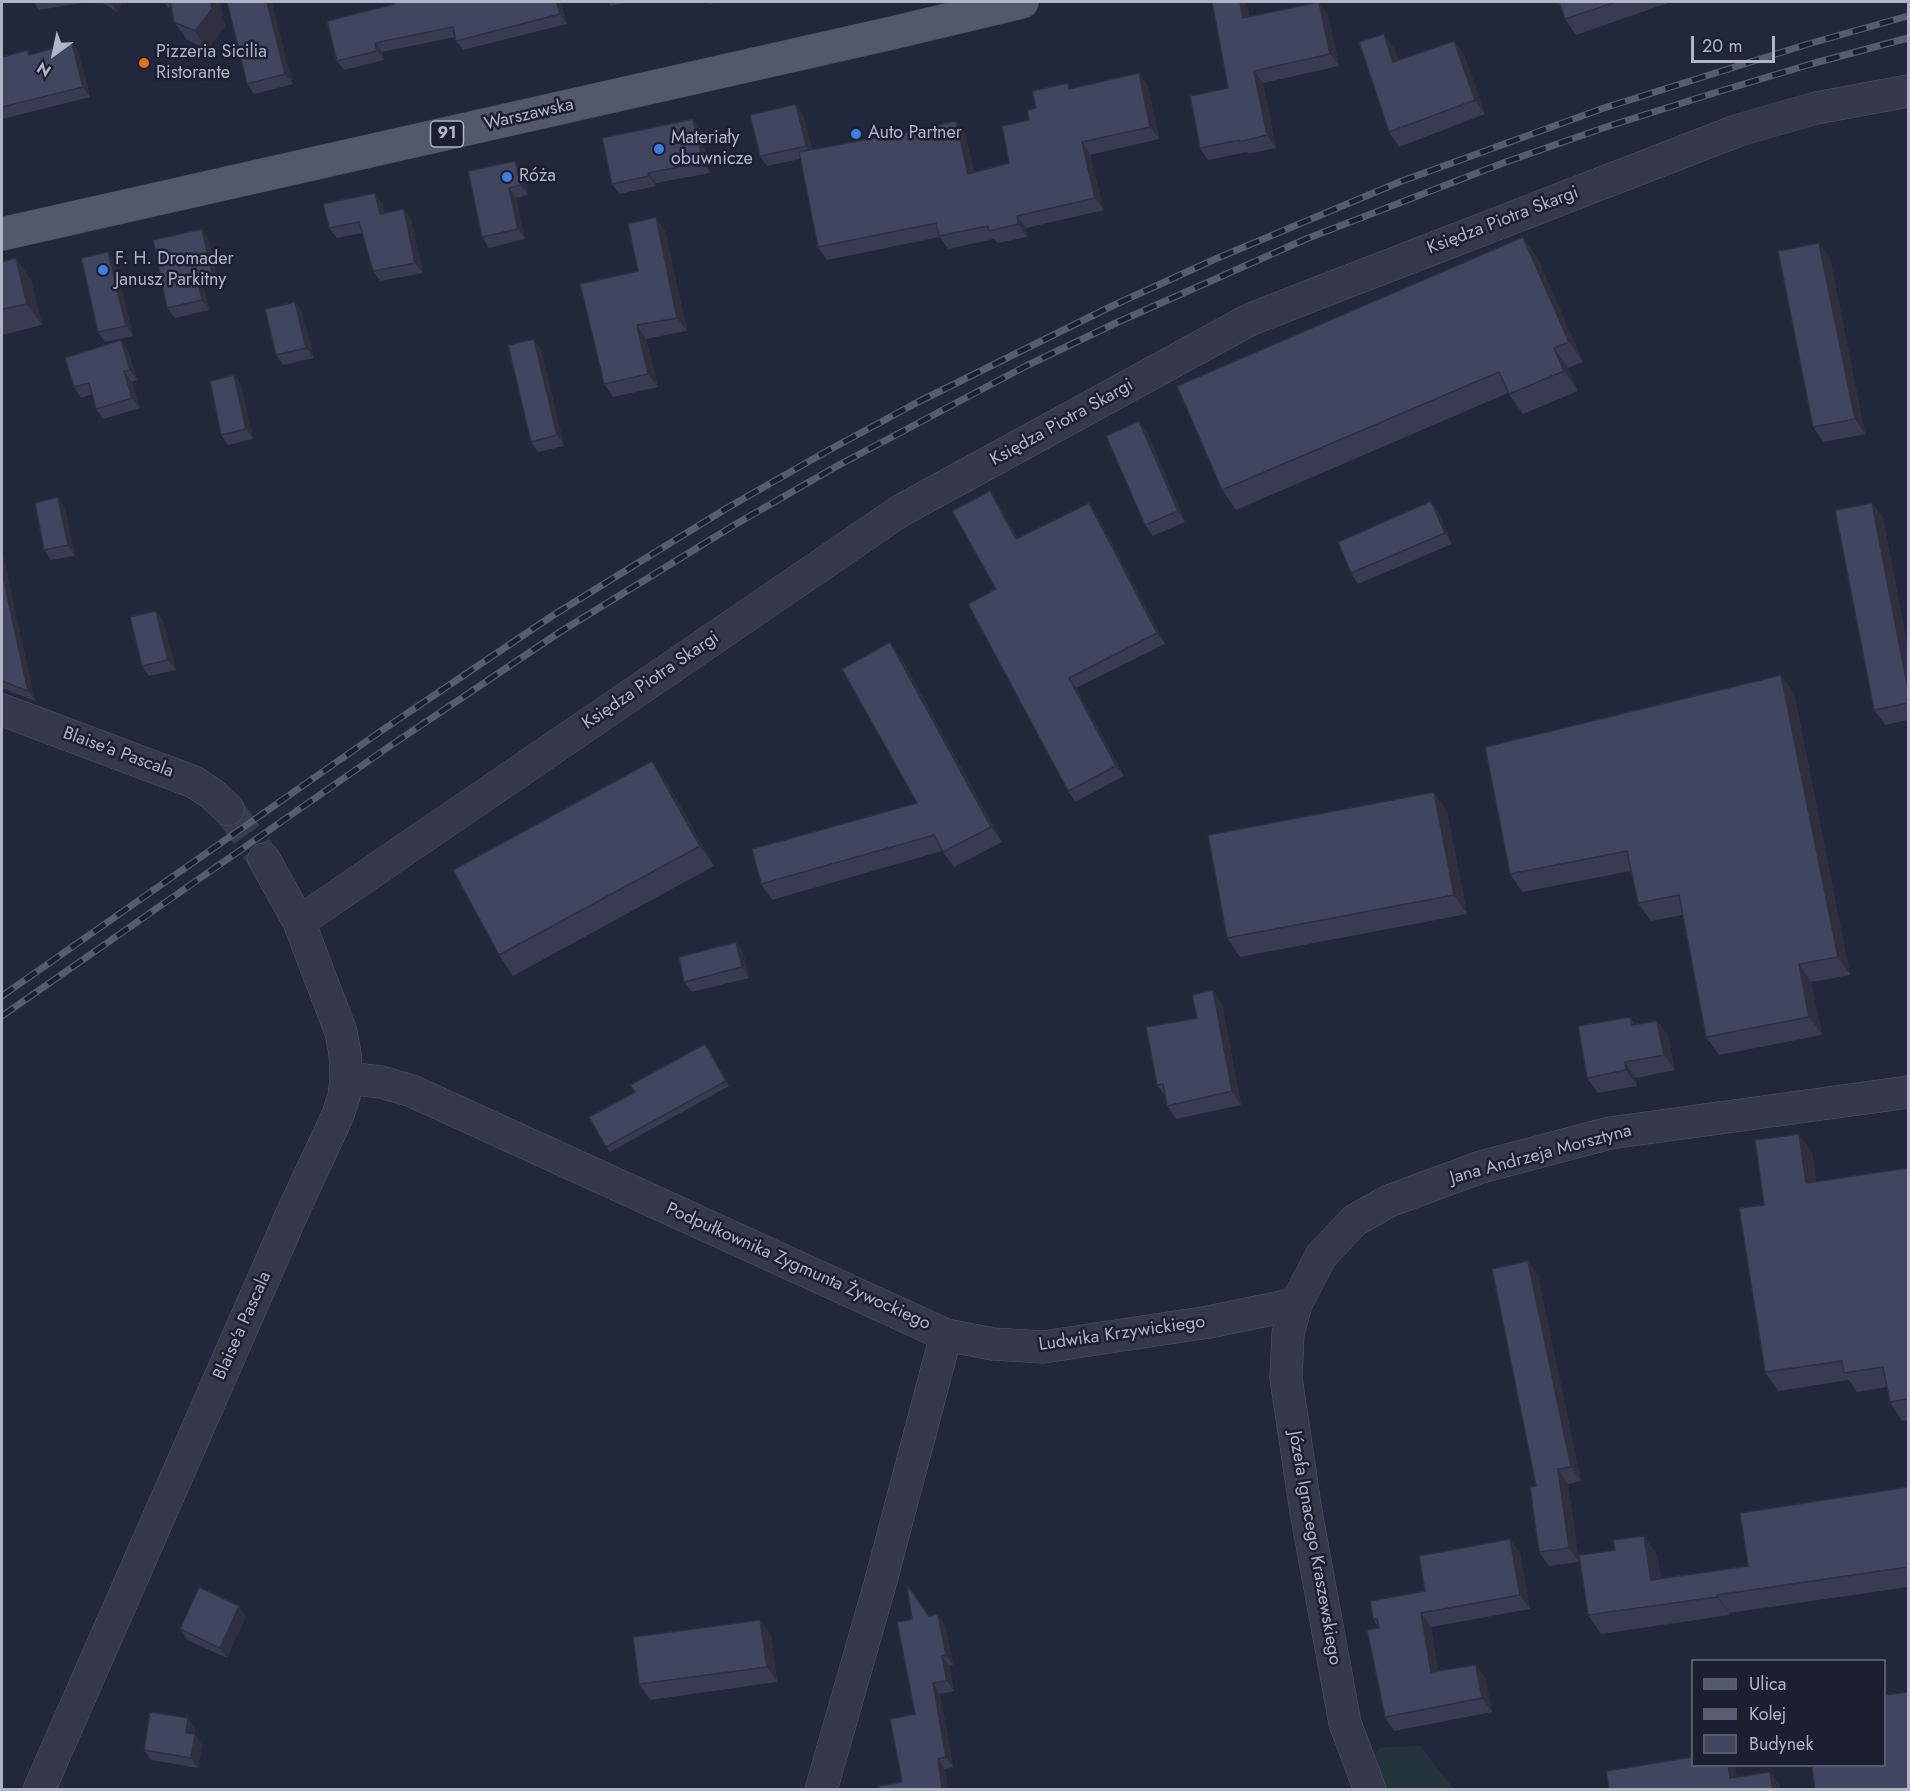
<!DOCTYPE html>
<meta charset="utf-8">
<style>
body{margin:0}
#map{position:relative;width:1910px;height:1791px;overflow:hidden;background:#22273b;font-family:Jost,sans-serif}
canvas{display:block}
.frame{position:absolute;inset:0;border:3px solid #b1b4c7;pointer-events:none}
.legend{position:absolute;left:1691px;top:1659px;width:195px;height:108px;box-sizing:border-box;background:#1b1f30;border:2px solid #575b6c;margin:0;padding:8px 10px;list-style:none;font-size:18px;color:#b1b4c7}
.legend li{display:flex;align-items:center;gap:12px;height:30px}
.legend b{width:30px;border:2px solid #575b6c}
.north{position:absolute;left:24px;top:24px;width:60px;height:60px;-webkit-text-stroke:4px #1b1f30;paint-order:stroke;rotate:213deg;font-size:16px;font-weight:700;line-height:24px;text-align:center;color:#b1b4c7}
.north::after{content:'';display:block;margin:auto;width:21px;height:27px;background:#b1b4c7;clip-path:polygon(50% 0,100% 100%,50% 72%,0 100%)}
.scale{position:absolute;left:1691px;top:36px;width:84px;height:27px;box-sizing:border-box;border:3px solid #b1b4c7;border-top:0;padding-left:8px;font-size:18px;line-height:21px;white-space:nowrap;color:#b1b4c7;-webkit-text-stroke:4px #1b1f30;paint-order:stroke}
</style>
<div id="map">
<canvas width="1910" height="1791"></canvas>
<div class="frame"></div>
<ul class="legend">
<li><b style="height:8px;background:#54586c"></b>Ulica</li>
<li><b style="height:8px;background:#585c73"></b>Kolej</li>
<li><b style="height:16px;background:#41455e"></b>Budynek</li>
</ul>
<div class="north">N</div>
<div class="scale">20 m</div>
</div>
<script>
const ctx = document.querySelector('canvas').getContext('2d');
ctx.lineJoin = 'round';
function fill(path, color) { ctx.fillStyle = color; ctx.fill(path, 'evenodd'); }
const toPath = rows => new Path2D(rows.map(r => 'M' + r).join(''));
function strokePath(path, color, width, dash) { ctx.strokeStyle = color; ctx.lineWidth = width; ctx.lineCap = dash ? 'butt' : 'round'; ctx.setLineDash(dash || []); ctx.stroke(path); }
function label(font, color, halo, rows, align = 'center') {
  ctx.font = font + ' Jost,sans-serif'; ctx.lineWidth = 5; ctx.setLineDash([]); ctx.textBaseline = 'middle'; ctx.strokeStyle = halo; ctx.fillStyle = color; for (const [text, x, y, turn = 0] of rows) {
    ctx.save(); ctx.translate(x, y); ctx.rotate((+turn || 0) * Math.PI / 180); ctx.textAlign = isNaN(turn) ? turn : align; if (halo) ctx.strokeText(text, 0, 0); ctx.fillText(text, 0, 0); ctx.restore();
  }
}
const green = toPath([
 [1420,1746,1454,1789,1370,1789,1361,1765,1381,1747]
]);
const minorTunnel = toPath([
 [228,809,264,859]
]);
const minor = toPath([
 [2,710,194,782,212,794,228,809],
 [299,922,900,511,1251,319,1739,130,1816,108,1908,91],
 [346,1078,381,1082,412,1091,946,1335,880,1584,821,1790],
 [946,1335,993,1344,1043,1347,1209,1322,1296,1304],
 [39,1790,295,1207,338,1115,344,1096,346,1078,345,1054,341,1032,299,922,264,859],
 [1370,1790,1345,1723,1306,1512,1286,1378,1288,1334,1296,1304,1321,1256,1355,1220,1389,1201,1481,1167,1610,1133,1908,1092]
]);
const primary = toPath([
 [2,234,892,33,1022,2]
]);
const rail = toPath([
 [2,996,381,731,552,616,727,508,829,450,918,402,1112,306,1213,260,1402,181,1604,108,1808,44,1908,16],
 [2,1016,390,746,560,632,736,524,837,466,1026,366,1118,322,1306,239,1503,163,1609,126,1714,93,1811,64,1908,38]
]);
const wall = toPath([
 [33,2,88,2,39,10],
 [101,2,123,2,117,12],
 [164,2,220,2,225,27,207,49,187,40,174,22,171,7,168,8],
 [230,2,271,2,293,84,254,94,247,84],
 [561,2,567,24,463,50,456,41,455,37,382,52,384,60,344,70,337,61,394,4],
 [608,2,630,2,611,6],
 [708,2,720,2,709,4],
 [1215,2,1243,2,1248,8,1249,17,1319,2,1328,15,1339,66,1263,83,1276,148,1248,154,1247,152,1208,160,1200,148,1228,88],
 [1559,2,1671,2,1576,35,1565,19],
 [1454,41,1464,55,1485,114,1399,147,1389,132,1394,48,1398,61],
 [28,50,30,54,79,53,90,97,2,119,2,57],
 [1148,86,1159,139,1090,155,1104,210,1026,228,1027,237,998,243,994,239,948,249,940,237,827,260,818,247,800,159,767,166,760,156,796,104,803,115,812,150,896,135,965,133,974,173,1009,163,1029,120,1036,108,1072,89],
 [693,119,700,129,710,173,656,183,656,186,619,194,612,184],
 [468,171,523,172,528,195,516,198,525,239,489,248,482,237],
 [382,203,384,213,404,209,411,219,423,273,380,281,373,271,362,233,337,238,329,228],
 [202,229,209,240,219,284,204,288,209,310,175,318,167,308],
 [665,231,687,331,646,339,658,387,613,397,604,384,638,271],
 [108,252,115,262,133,336,105,342,98,332],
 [1537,257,1583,362,1568,368,1578,391,1523,414,1508,393,1236,510,1222,490],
 [16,258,31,280,42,325,2,335,2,262],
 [1830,258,1865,434,1824,442,1813,427],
 [302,312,314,358,283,365,276,355],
 [541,349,564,446,538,452,531,442],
 [128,350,137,380,132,382,140,408,103,419,96,409,92,394,81,398,74,387],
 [234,375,241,385,253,439,228,445,221,435],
 [1147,432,1185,522,1153,536,1145,525],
 [990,491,997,502,1017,538,1096,513,1165,644,1076,688,1124,776,1075,802,1068,791,996,589],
 [1431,501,1438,512,1452,544,1358,584,1351,573],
 [1872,503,1883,518,1908,649,1908,720,1885,725,1874,710],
 [65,508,75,556,51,560,44,550],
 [2,551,35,701,2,688],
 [156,611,163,621,176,670,149,676,142,666],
 [901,658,1002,842,954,867,942,851,772,900,761,884,917,803],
 [1794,693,1850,975,1811,982,1822,1035,1719,1055,1706,1037,1682,915,1651,921,1638,903,1631,871,1522,892,1510,874],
 [666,781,714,866,513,976,499,955],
 [1447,811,1467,914,1240,957,1227,938],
 [736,942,743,953,749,978,692,992,684,982],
 [1213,990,1222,1004,1241,1105,1176,1119,1167,1106,1166,1097,1157,1085],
 [1630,1017,1635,1024,1657,1021,1668,1036,1675,1070,1636,1078,1637,1086,1598,1093,1587,1078],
 [709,1049,729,1086,610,1152,606,1147],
 [1812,1152,1816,1182,1908,1168,1908,1420,1902,1421,1890,1402,1887,1387,1857,1392,1849,1380,1778,1391,1765,1372],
 [1528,1261,1538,1276,1581,1481,1568,1484,1579,1562,1549,1566,1539,1552,1536,1486],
 [1908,1487,1908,1587,1729,1613,1730,1615,1601,1634,1588,1615,1615,1550,1657,1554,1661,1578,1748,1566],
 [1510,1539,1520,1553,1530,1609,1431,1627,1438,1671,1476,1665,1485,1678,1492,1712,1394,1731,1385,1717,1379,1628,1373,1619,1425,1591],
 [246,1616,227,1658,187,1640,180,1629],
 [929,1616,945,1625,953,1665,949,1666,954,1691,940,1694,953,1767,945,1769,948,1790,880,1790,902,1782,915,1714,912,1619],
 [760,1620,771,1635,777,1682,650,1700,639,1684],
 [195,1728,194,1734,202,1745,198,1768,151,1760,144,1750]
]);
const shadedWall = toPath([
 [110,2,123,2,117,12],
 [211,2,220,2,225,27,207,49,195,31],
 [267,2,271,2,272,3,293,84,285,74],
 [557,2,561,2,567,24,560,14],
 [1240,2,1243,2,1248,8,1252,31,1243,18],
 [1319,2,1328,15,1339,66,1330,54],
 [1384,34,1394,48,1403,77,1393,62],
 [1454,41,1464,55,1485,114,1475,100],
 [72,43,79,53,90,97,83,87],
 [375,43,382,52,384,60,377,51],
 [1254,71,1263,83,1276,148,1267,135],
 [1139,73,1148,86,1159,139,1150,127],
 [796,104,803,115,813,156,806,146],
 [693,119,700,129,710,173,703,162],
 [956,121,965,133,977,187,968,174],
 [1082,142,1090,155,1104,210,1095,198],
 [515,161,523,172,528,195,521,185],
 [648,173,656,183,656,186,649,176],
 [509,188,516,198,525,239,518,229],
 [375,193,382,203,387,225,380,214],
 [404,209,411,219,423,273,415,263],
 [1017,216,1026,228,1027,237,1018,224],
 [656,217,665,231,687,331,677,318],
 [202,229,209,240,219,284,212,274],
 [1523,237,1537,257,1583,362,1569,342],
 [1819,243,1830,258,1865,434,1855,419],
 [108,252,115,262,133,336,126,326],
 [16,258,31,280,42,325,27,304],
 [197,277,204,288,209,310,202,300],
 [295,302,302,312,314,358,306,348],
 [637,325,646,339,658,387,648,374],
 [534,339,541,349,564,446,557,435],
 [121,340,128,350,137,380,130,370],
 [1554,348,1568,368,1578,391,1564,371],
 [124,371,132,382,140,408,132,398],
 [234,375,241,385,253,439,246,429],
 [1139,421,1147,432,1185,522,1178,511],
 [990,491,997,502,1023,550,1016,539],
 [58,497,65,508,75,556,68,545],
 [1431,501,1438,512,1452,544,1445,533],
 [1089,503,1096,513,1165,644,1157,633],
 [1872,503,1883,518,1908,649,1908,689],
 [2,551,35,701,28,691,2,572],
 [156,611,163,621,176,670,168,660],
 [890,642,901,658,1002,842,991,827],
 [1781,675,1794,693,1850,975,1838,957],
 [1069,678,1076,688,1124,776,1116,766],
 [652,761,666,781,714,866,700,846],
 [1434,792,1447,811,1467,914,1454,895],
 [736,942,743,953,749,978,742,967],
 [1799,964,1811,982,1822,1035,1809,1017],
 [1213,990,1222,1004,1241,1105,1232,1091],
 [1657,1021,1668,1036,1675,1070,1664,1055],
 [705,1044,709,1049,729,1086,726,1081],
 [1625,1062,1636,1078,1637,1086,1626,1070],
 [1799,1134,1812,1152,1819,1201,1806,1183],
 [1528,1261,1538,1276,1581,1481,1571,1467],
 [1558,1469,1568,1484,1579,1562,1569,1548],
 [1644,1536,1657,1554,1664,1598,1651,1580],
 [1510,1539,1520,1553,1530,1609,1520,1595],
 [1717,1595,1729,1613,1730,1615,1717,1597],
 [239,1606,246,1616,227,1658,220,1648],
 [1421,1613,1431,1627,1441,1686,1431,1672],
 [938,1614,945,1625,953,1665,946,1655],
 [760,1620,771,1635,777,1682,767,1667],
 [942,1656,949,1666,954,1691,947,1681],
 [1476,1665,1485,1678,1492,1712,1482,1698],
 [933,1683,940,1694,953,1767,946,1757],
 [188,1718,195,1728,193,1743,186,1733],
 [195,1734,202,1745,198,1768,191,1758],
 [938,1759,945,1769,948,1790,944,1790,942,1788],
 [1728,1766,1735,1766,1740,1790,1730,1778],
 [1770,1772,1780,1785,1780,1790,1773,1790]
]);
const building = toPath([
 [170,2,211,2,212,9,195,31,174,22,170,2],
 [227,2,267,2,285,74,247,84,227,2],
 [394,2,557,2,560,14,456,41,453,27,375,43,377,51,337,61,327,21,394,4,394,2],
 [1212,2,1240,2,1243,18,1319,2,1330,54,1254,71,1267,135,1239,142,1239,140,1200,148,1190,96,1228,88,1212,2],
 [1559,2,1616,2,1565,19,1559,2],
 [1384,34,1393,62,1454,41,1475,100,1389,132,1359,42,1384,34],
 [72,43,83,87,2,107,2,57,28,50,29,55,72,43],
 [1139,73,1150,127,1082,142,1095,198,1017,216,1018,224,989,231,988,226,939,236,936,223,818,247,799,152,895,134,896,135,956,121,968,174,1009,163,1002,126,1029,120,1027,110,1036,108,1032,91,1068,83,1069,89,1139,73],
 [796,104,806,146,760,156,750,115,796,104],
 [693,119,703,162,648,173,649,176,612,184,602,138,693,119],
 [515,161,521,185,509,188,518,229,482,237,468,171,515,161],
 [375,193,380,214,404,209,415,263,373,271,359,222,329,228,323,204,375,193],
 [656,217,677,318,637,325,648,374,604,384,580,284,638,271,628,224,656,217],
 [202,229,212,274,197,277,202,300,167,308,153,240,202,229],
 [1523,237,1569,342,1554,348,1564,371,1509,394,1499,372,1222,490,1177,386,1523,237],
 [1819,243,1855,419,1813,427,1778,251,1819,243],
 [108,252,126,326,98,332,81,258,108,252],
 [16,258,27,304,2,309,2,262,16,258],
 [295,302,306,348,276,355,265,309,295,302],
 [534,339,557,435,531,442,508,345,534,339],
 [121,340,130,370,124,371,132,398,96,409,89,383,74,387,65,358,121,340],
 [234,375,246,429,221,435,210,381,234,375],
 [1139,421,1178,511,1145,525,1106,436,1139,421],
 [990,491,1016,539,1089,503,1157,633,1069,678,1116,766,1068,791,968,604,996,589,952,511,990,491],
 [58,497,68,545,44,550,35,503,58,497],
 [1431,501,1445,533,1351,573,1338,542,1431,501],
 [1872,503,1908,689,1908,703,1874,710,1835,510,1872,503],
 [2,572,28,691,2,681,2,572],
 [156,611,168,660,142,666,130,617,156,611],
 [890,642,991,827,943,852,934,835,761,884,752,849,917,803,842,669,890,642],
 [1781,675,1838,957,1799,964,1809,1017,1706,1037,1679,895,1638,903,1627,851,1510,874,1485,747,1781,675],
 [652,761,700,846,499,955,453,870,652,761],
 [1434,792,1454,895,1227,938,1208,835,1434,792],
 [736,942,742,967,684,982,679,957,736,942],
 [1213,990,1232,1091,1167,1106,1163,1084,1157,1085,1146,1027,1197,1018,1192,995,1213,990],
 [1630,1017,1632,1025,1657,1021,1664,1055,1625,1062,1626,1070,1587,1078,1578,1026,1630,1017],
 [705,1044,726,1081,606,1147,589,1117,635,1092,630,1085,705,1044],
 [1799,1134,1806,1183,1908,1168,1908,1399,1890,1402,1883,1367,1844,1373,1842,1361,1765,1372,1739,1208,1764,1205,1755,1140,1799,1134],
 [1528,1261,1571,1467,1558,1469,1569,1548,1539,1552,1530,1487,1536,1486,1492,1269,1528,1261],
 [1908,1487,1908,1567,1717,1595,1717,1597,1588,1615,1579,1555,1615,1550,1613,1540,1644,1536,1651,1580,1748,1566,1740,1513,1908,1487],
 [1510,1539,1520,1595,1421,1613,1431,1672,1476,1665,1482,1698,1385,1717,1367,1630,1379,1628,1377,1619,1373,1619,1370,1601,1425,1591,1419,1556,1510,1539],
 [907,1585,929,1616,938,1614,946,1655,942,1656,947,1681,933,1683,946,1757,938,1759,942,1788,932,1790,880,1790,879,1786,902,1782,890,1719,915,1714,897,1622,912,1619,907,1585],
 [199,1587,239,1606,220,1648,180,1629,199,1587],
 [760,1620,767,1667,639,1684,633,1637,760,1620],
 [1908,1692,1908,1790,1815,1790,1812,1766,1884,1766,1884,1695,1908,1692],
 [150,1712,188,1718,186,1733,195,1734,191,1758,144,1750,150,1712],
 [1692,1757,1692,1766,1728,1766,1730,1778,1770,1772,1773,1790,1609,1790,1606,1771,1692,1757]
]);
const markers = [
 [144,63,6,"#e8710a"],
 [856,134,6,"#3f7fe0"],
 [659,149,6,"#3f7fe0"],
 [507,177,6,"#3f7fe0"],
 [103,270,6,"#3f7fe0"]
];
const shields = [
 [447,134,33]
];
const shieldNames = [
 ["91",447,134]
];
const poiNames = [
 ["Pizzeria Sicilia",156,53],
 ["Ristorante",156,74],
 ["Auto Partner",868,134],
 ["Materiały",671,139],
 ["obuwnicze",671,160],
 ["Róża",519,177],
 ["F. H. Dromader",115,260],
 ["Janusz Parkitny",115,281]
];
const streetNames = [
 ["Warszawska",529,115,-13],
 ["Księdza Piotra Skargi",1503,221,-21],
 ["Księdza Piotra Skargi",1062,423,-29],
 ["Księdza Piotra Skargi",651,681,-34],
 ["Blaise'a Pascala",118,753,20],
 ["Jana Andrzeja Morsztyna",1541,1155,-15],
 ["Podpułkownika Zygmunta Żywockiego",798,1267,24],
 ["Blaise'a Pascala",243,1326,-66],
 ["Ludwika Krzywickiego",1122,1334,-8],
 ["Józefa Ignacego Kraszewskiego",1314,1548,80]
];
fill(green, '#24343c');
strokePath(minorTunnel, '#373c50', 32, [32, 16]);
strokePath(minor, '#515466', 33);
strokePath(primary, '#3f4354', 34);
strokePath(minor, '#36394c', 32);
strokePath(primary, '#54586c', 33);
strokePath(rail, '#585c73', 7);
strokePath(rail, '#1b1f30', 4.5, [14]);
fill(wall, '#383b51');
fill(shadedWall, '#2e3042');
fill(building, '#41455e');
strokePath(building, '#2e3042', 1.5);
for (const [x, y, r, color] of markers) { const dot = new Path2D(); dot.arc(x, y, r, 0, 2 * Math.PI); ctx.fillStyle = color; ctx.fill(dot); strokePath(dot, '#1b1f30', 2); }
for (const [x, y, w] of shields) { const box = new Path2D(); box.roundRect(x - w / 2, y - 13, w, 26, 4.5); ctx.fillStyle = '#1b1f30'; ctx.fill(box); strokePath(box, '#b1b4c7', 1.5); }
label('bold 16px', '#b1b4c7', null, shieldNames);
label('18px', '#b1b4c7', '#1b1f30', poiNames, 'left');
label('18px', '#b1b4c7', '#1b1f30', streetNames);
</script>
